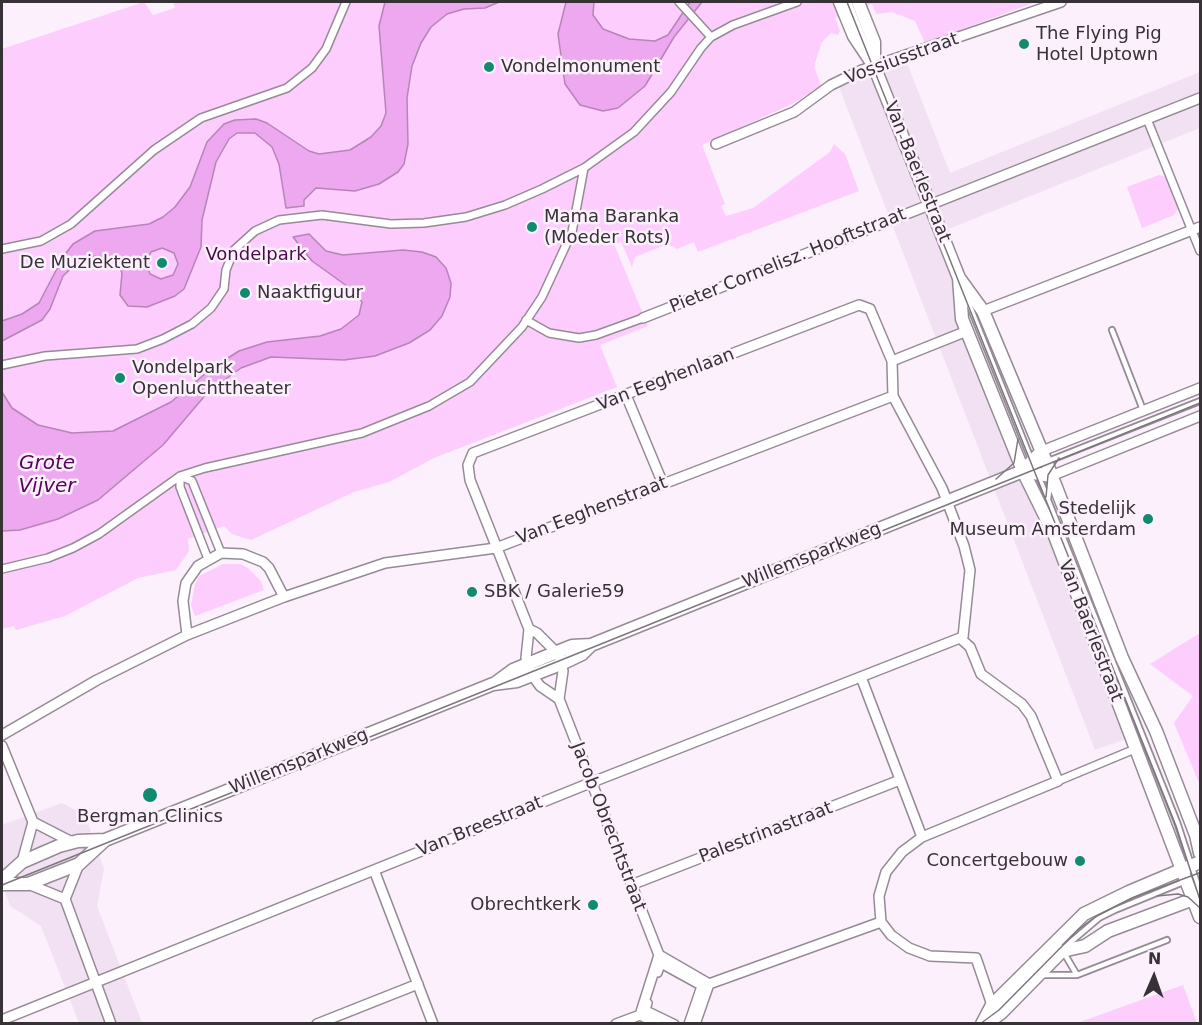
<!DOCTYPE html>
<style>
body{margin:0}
#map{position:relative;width:1202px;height:1025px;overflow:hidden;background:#fbf0fb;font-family:"DejaVu Sans",sans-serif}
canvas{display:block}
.frame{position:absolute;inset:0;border:3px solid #363236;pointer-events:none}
.north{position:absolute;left:1124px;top:947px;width:60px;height:60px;-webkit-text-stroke:4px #fbf0fb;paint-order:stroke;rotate:2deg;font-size:16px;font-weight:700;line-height:24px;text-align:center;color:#363236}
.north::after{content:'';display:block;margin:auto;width:21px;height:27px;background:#363236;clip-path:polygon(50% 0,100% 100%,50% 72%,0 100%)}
</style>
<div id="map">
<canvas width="1202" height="1025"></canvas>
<div class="frame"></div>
<div class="north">N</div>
</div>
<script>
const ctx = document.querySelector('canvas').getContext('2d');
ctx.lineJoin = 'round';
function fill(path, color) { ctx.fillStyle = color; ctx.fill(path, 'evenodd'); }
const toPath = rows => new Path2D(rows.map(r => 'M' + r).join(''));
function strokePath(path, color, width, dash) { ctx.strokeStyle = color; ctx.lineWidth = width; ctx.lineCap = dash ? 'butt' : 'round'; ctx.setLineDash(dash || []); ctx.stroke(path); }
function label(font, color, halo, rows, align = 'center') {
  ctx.font = font + ' "DejaVu Sans",sans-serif'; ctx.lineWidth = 5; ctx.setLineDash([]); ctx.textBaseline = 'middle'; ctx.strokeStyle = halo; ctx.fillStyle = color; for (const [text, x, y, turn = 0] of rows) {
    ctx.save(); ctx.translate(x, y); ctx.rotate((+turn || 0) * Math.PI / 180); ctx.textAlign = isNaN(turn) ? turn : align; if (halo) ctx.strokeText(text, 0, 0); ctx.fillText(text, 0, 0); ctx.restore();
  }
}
const built = toPath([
 [907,63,950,173,1200,72,1200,128,936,234,1129,738,1095,750,839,87],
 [62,803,85,815,104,869,97,906,142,1023,79,1023,41,926,10,906,2,883,2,825]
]);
const green = toPath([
 [144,2,153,15,175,8,173,2,1036,2,925,43,915,21,892,12,876,14,872,4,835,18,840,31,838,35,831,33,822,42,814,66,821,86,792,104,702,145,725,204,721,206,726,216,753,208,830,152,834,144,845,154,859,191,698,252,694,242,677,249,668,244,635,257,632,267,621,242,614,244,648,326,600,345,617,387,434,458,389,482,354,492,251,540,232,534,224,526,188,539,189,551,176,570,138,578,65,616,16,630,14,626,2,629,2,49],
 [1159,175,1167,177,1179,207,1174,215,1142,228,1127,187],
 [223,564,240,564,248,568,261,581,264,590,195,616,191,605,195,584,199,576],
 [1200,633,1200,785,1174,723,1193,696,1150,664],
 [1183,985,1197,1023,1077,1023]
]);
const water = toPath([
 [385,2,499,2,485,8,464,9,447,14,431,27,421,43,412,66,407,98,408,144,404,164,398,172,379,184,355,191,316,188,304,200,304,206,286,208,279,164,272,147,255,133,237,133,229,139,216,162,202,220,201,247,184,289,175,296,147,307,128,306,120,295,122,273,117,261,98,256,82,258,63,276,50,309,42,320,2,341,2,321,22,314,39,303,63,257,73,244,95,231,149,224,163,217,175,207,190,187,207,142,224,124,235,120,256,119,267,123,309,151,319,154,350,150,371,137,381,126,386,113,379,26,385,2],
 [162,248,174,253,178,264,173,275,161,279,150,274,146,263,151,252,162,248],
 [566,2,594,2,593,15,603,29,629,39,655,41,668,35,690,2,702,2,674,37,645,86,618,108,603,111,580,105,565,84,558,34,566,2],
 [309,234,326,251,343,255,403,250,422,252,436,257,446,268,451,283,450,297,442,316,430,330,409,343,375,356,344,360,271,357,241,368,208,392,163,445,98,500,58,519,20,530,2,531,2,392,12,408,38,425,72,433,113,431,171,402,212,368,239,351,267,342,320,336,341,329,359,315,362,302,351,289,312,261,293,237,309,234]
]);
const service = toPath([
 [849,2,867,46],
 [965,294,1031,459],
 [1112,330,1143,410],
 [1033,467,1200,401],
 [1038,475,1177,822,1200,892],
 [1048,499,1050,481],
 [1066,946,1099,918,1115,910,1186,881],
 [1064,953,1077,975,1167,940],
 [1041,975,1077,975]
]);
const pedestrian = toPath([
 [679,2,711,37],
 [1147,119,1200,251],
 [2,249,41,241,71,224,154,150,201,118,287,88,312,68,326,49,346,2],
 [526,320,549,333,579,338,596,335,643,318],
 [2,365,45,356,137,349,163,339,192,324,211,308,224,289,226,270,234,250,255,231,279,220,322,215,391,224,424,223,466,217,505,205,542,189,584,168,634,132,671,92,701,48,711,37,733,25,797,2],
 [208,559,180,487,180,476,192,481,221,553],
 [2,569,48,558,73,548,99,534,180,476,205,468,362,433,429,406,470,382,522,327,542,297,572,232,584,168],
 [1058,781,1135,749],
 [658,973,661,964,701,986,688,1024],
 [648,1003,646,1010,675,1024]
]);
const minor = toPath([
 [716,144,794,112,831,85,862,70,1061,2],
 [983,311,1200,227],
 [643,318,1200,98],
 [892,361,967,331],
 [626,395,663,484],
 [1042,451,1200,388],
 [1051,476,1200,416],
 [529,629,537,633,559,655,563,671,559,699,659,955],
 [187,635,183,601,186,583,198,566,221,553,243,554,263,562,269,568,284,597],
 [960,638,970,647,981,674,1022,704,1031,716,1058,781,922,837,902,852,886,872,879,896,881,922,891,935,909,948,930,956,976,958,992,1005],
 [861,677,922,837],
 [559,699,540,686,530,672,526,658,529,629,470,480,468,465,473,453,859,305,870,309,892,361,893,396,942,488,964,546,970,570,963,637,960,638],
 [2,735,97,680,187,635,284,597,385,563,496,548,893,396],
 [2,746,33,822,72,842],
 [22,862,33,822],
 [79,864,65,899,111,1024],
 [374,870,433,1024],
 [28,884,65,899],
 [631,885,900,780],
 [659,955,709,984],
 [709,984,881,922],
 [640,1015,659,955],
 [640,1015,658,1024],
 [2,1020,590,783,960,638],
 [317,1024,418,984],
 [616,1024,640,1015],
 [695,1024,709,984]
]);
const tertiary = toPath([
 [840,2,854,36,874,66,930,205,959,278,962,319,1024,473,1055,536,1200,917],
 [858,2,874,42,874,66],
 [959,278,983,311,1047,464,1122,658,1156,731,1196,835,1200,853],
 [1023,471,1051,476],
 [494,684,513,670,557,652,572,646,591,645],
 [2,880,22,862,59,846,78,841,105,840,493,684,517,681,561,664,582,654,591,645,1023,471,1042,451],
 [2,884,28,884,79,864,105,840],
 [982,1024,992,1005,1084,914,1129,892,1200,862],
 [986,1024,1001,1013,1062,951,1085,946,1108,931,1199,897]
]);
const tram = toPath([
 [847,2,1176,826,1200,900],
 [996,479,1014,463,1018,439],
 [1046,497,1048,475,1059,458],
 [2,885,1200,403],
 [1157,896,1178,894,1188,897,1200,908],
 [980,1024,999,1010,1079,929,1095,917,1132,898,1199,873]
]);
const markers = [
 [1024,44,6,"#118b6f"],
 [489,67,6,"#118b6f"],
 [532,227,6,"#118b6f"],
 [162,263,6,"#118b6f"],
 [245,293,6,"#118b6f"],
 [120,378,6,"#118b6f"],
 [1148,519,6,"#118b6f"],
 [472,592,6,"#118b6f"],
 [150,795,8,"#118b6f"],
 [1080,861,6,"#118b6f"],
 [593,905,6,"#118b6f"]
];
const poiNames = [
 ["The Flying Pig",1036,34],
 ["Hotel Uptown",1036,55],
 ["Vondelmonument",501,67],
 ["Mama Baranka",544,217],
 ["(Moeder Rots)",544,238],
 ["De Muziektent",150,263,"right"],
 ["Naaktfiguur",257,293],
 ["Vondelpark",132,368],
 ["Openluchttheater",132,389],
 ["Stedelijk",1136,509,"right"],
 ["Museum Amsterdam",1136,530,"right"],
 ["SBK / Galerie59",484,592],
 ["Bergman Clinics",150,817,"center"],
 ["Concertgebouw",1068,861,"right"],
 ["Obrechtkerk",581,905,"right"]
];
const streetNames = [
 ["Vossiusstraat",902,59,-20],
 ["Van Baerlestraat",917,172,68],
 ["Pieter Cornelisz. Hooftstraat",788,261,-22],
 ["Van Eeghenlaan",666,380,-21],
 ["Van Eeghenstraat",592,511,-21],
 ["Willemsparkweg",812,556,-22],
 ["Van Baerlestraat",1090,631,69],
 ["Willemsparkweg",299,762,-22],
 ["Van Breestraat",480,827,-22],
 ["Jacob Obrechtstraat",608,827,69],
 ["Palestrinastraat",766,833,-21]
];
const parkNames = [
 ["Vondelpark",256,255]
];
const waterNames = [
 ["Grote",47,464],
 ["Vijver",47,487]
];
fill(built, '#f2e1f2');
fill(green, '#fdcdfe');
fill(water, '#eda8ef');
strokePath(water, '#b685b8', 1.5);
strokePath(service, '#958b95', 8);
strokePath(pedestrian, '#958b95', 10);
strokePath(minor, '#958b95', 12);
strokePath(tertiary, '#958b95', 15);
strokePath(service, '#fff', 4.5);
strokePath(pedestrian, '#fff', 7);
strokePath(minor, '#fff', 9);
strokePath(tertiary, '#fff', 12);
strokePath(tram, '#7d777d', 1.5);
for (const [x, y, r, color] of markers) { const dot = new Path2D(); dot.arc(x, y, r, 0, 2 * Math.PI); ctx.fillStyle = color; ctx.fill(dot); strokePath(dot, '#fbf0fb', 2); }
label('18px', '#363236', '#fbf0fb', poiNames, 'left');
label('18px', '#363236', '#fbf0fb', streetNames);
label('18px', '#490b4d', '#fbf0fb', parkNames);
label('italic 20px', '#59005e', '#fbf0fb', waterNames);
</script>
